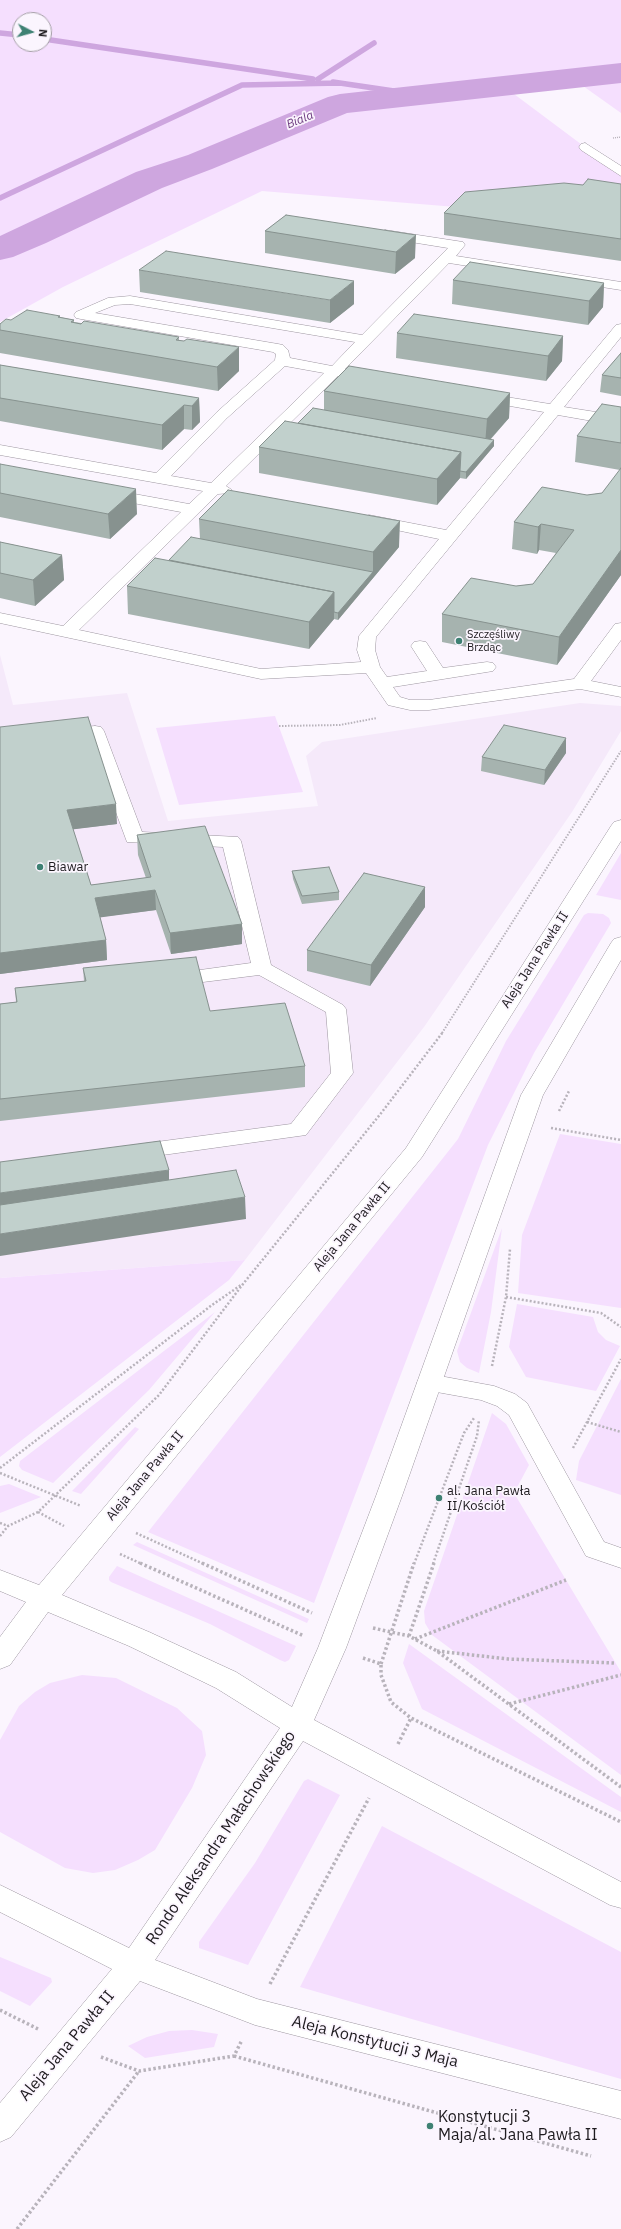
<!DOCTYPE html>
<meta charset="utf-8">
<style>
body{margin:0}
#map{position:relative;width:621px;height:2229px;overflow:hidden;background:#fbf5fe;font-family:"IBM Plex Sans",sans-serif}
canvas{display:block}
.north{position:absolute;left:12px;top:12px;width:40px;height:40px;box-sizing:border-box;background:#fbf5fe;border:1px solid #a39ea5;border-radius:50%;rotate:96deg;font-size:11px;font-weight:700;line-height:16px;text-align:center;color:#1e1b1f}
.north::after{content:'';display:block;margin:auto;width:14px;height:18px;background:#3e8173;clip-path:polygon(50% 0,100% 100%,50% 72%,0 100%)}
</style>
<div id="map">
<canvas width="621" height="2229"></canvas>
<div class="north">N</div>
</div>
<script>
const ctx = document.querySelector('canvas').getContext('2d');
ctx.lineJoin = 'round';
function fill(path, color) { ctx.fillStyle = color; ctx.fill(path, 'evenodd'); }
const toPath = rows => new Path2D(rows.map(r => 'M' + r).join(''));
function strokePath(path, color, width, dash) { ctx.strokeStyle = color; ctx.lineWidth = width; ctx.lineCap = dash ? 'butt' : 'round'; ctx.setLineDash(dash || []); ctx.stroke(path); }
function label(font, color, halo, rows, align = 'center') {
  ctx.font = font + ' "IBM Plex Sans",sans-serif'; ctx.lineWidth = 3.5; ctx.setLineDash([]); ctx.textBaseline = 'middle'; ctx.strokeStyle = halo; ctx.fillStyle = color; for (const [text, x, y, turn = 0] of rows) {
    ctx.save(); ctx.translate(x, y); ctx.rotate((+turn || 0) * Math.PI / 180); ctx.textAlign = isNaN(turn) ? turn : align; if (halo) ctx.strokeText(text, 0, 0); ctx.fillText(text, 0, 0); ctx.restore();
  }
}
const built = toPath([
 [0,655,13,705,127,693,168,821,318,806,306,756,322,742,580,703,621,706,621,731,572,812,424,1027,245,1260,0,1278]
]);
const green = toPath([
 [0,0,621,0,621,113,583,86,514,94,621,174,621,203,468,208,262,191,63,287,0,322],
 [20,20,44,20,44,44,20,44],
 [275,716,303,792,179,805,156,728],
 [621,853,621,900,596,895],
 [588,913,603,914,609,918,611,923,534,1053,488,1145,314,1603,148,1532,458,1139,506,1041,584,915],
 [560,1134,621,1144,621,1308,518,1293,522,1235],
 [502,1228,491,1312,479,1373,467,1368,460,1362,457,1351],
 [245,1260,229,1280,0,1457,0,1278],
 [517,1304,593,1317,598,1332,606,1340,620,1346,596,1391,526,1377,509,1347],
 [215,1312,149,1390,53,1483,22,1470,19,1466,20,1461],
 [621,1379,621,1495,576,1480,579,1461],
 [492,1413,506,1424,529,1465,514,1493,621,1672,621,1775,432,1635,425,1623,424,1611],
 [135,1427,139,1429,81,1494,72,1491],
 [9,1484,41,1497,0,1513,0,1486],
 [137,1542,309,1619,307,1623,133,1545],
 [117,1566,296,1646,289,1660,285,1662,280,1660,210,1624,111,1582,109,1580,109,1577],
 [409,1644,621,1797,621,1812,422,1709,403,1663],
 [82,1675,116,1678,177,1708,202,1731,206,1755,192,1788,155,1850,138,1860,115,1870,93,1873,65,1868,0,1832,0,1740,19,1706,35,1692,50,1683],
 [308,1779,340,1795,248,1965,199,1948,199,1942,255,1863,304,1781],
 [382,1826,621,1952,621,2079,300,1987],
 [0,1957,51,1978,52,1982,30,2006,0,1991],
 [192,2030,218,2034,214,2047,145,2058,128,2046,147,2037,169,2031]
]);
const stream = toPath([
 [0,33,20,35],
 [44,39,313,79],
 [318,79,374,43],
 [333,82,394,91],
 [406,92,429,95],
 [0,198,242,85,340,83]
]);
const river = toPath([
 [621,63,621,83,347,113,212,169,162,188,46,243,13,257,0,260,0,236,136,172,188,155,328,97,340,94,621,63]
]);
const pathFar3 = toPath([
 [613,138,621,137]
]);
const pathFar2 = toPath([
 [279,726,340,725,377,718],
 [442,1033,621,751]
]);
const pathFar1 = toPath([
 [559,1111,569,1091],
 [551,1128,621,1140],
 [506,1297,601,1313,621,1327],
 [492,1366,506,1297,510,1249],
 [587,1422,621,1432],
 [573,1448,621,1359],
 [0,1468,212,1305,241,1285],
 [0,1473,81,1506],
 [38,1512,64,1526],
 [0,1523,8,1526],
 [136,1533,204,1564],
 [0,1536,8,1526,38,1512,159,1395,243,1284,382,1112,443,1032],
 [120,1554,142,1564],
 [414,1564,464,1433,474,1418],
 [433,1564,477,1436,479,1420]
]);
const path = toPath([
 [140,1563,304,1636],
 [202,1563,312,1613],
 [373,1628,409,1636,437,1651,621,1787],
 [409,1636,434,1563],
 [415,1639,566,1580],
 [437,1651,508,1659,614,1663],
 [363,1658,381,1664,381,1675,391,1702,411,1718,621,1822],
 [381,1664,414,1563],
 [509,1704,621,1675],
 [398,1744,411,1718],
 [270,1984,369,1798],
 [0,2010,38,2029],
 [234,2056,591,2156],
 [101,2057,139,2071,234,2056,242,2040],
 [17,2229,139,2071]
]);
const minor = toPath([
 [585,143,621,166,621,176,581,150,579,147,581,144,585,143],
 [385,230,463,242,465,245,456,256,621,282,621,290,449,263,345,369,377,375,379,378,377,381,372,382,338,376,226,486,232,490,230,493,218,494,79,630,261,669,361,662,357,650,359,636,439,539,363,523,361,520,363,517,369,515,446,530,544,412,476,400,474,397,476,394,481,393,550,404,616,325,621,324,621,337,564,407,621,416,621,426,558,415,376,637,375,650,380,667,387,677,427,671,411,646,414,642,420,641,426,642,443,668,487,662,493,663,496,667,493,671,487,672,393,687,400,697,410,700,429,700,574,679,615,624,621,623,621,640,591,681,621,687,621,697,580,689,429,710,410,710,388,705,366,673,261,679,0,623,0,613,63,626,181,512,101,497,99,494,101,491,107,489,189,504,203,491,0,455,0,445,156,473,217,412,275,360,276,354,273,352,81,319,76,318,74,315,76,312,108,298,130,296,362,335,448,248,380,237,378,234,385,230],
 [130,304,355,342,332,366,290,358,288,350,283,345,278,344,95,313,115,305,130,304],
 [285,366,324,373,211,483,171,476,227,418,285,366],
 [95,726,101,727,104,731,142,832,238,837,241,841,271,965,343,1005,346,1009,353,1073,306,1135,134,1159,126,1157,123,1152,126,1147,134,1145,291,1124,331,1073,326,1012,259,975,171,986,164,984,161,980,164,976,171,974,251,963,223,847,127,842,88,737,63,739,57,738,54,734,57,730,63,729,95,726],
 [429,1374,494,1386,515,1394,527,1403,604,1542,621,1548,621,1568,586,1556,509,1415,497,1406,481,1400,420,1389,417,1383,420,1377,429,1374]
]);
const major = toPath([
 [621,820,621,841,422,1157,62,1595,149,1632,236,1672,292,1707,318,1648,376,1496,521,1095,611,943,614,939,621,937,621,960,543,1095,402,1496,346,1648,314,1720,621,1882,621,1908,610,1905,303,1741,155,1960,257,1999,621,2091,621,2119,255,2025,140,1981,11,2137,0,2142,0,2103,112,1969,0,1912,0,1885,129,1948,280,1728,216,1688,129,1646,48,1612,10,1665,0,1669,0,1637,26,1602,0,1591,0,1570,39,1585,406,1148,611,826,614,822,621,820]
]);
const wall = toPath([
 [621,184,621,261,444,235,444,213,583,185],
 [286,215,415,258,395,274,265,253,265,231],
 [139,270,354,304,330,323,140,292],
 [453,280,604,283,603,307,588,325,452,304],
 [60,316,60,317,74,320,74,322,179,337,179,340,239,371,218,391,0,353,0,324,11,320],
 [397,333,563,336,562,361,546,381,396,358],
 [621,353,621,396,600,392,602,375],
 [0,365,199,398,200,422,192,430,184,429,162,450,0,421],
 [324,391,510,393,509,418,491,439,494,446,466,479,460,478,437,505,259,473,259,447,298,423,324,410],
 [621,407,621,575,557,665,442,642,442,614,516,586,533,584,556,553,539,550,537,554,512,549,514,522,587,495,602,493,620,470,575,462,577,436],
 [0,464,137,514,110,539,0,517],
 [199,519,399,547,338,620,334,619,309,649,128,614,127,586,169,560,200,539],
 [0,542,62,555,64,580,35,606,0,598],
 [0,727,117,824,73,829,91,885,146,878,138,855,137,835,242,924,242,944,171,954,156,910,100,917,106,940,107,960,0,974],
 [566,738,566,753,544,785,481,771,482,757],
 [292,871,339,892,339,900,302,904,293,879],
 [425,887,425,907,370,986,307,971,307,950],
 [83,968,210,1011,305,1066,305,1087,0,1121,0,1004,16,1002,15,988,84,981]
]);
const shadedWall = toPath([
 [416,235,415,258,395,274,396,252],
 [354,281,354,304,330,323,330,300],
 [604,283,603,307,588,325,589,301],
 [563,336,562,361,546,381,548,356],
 [239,347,239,371,218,391,217,367],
 [510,393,509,418,485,445,487,419],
 [199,398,200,422,192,430,192,406],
 [184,405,184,429,162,450,162,425],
 [494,440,494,446,466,479,466,472],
 [461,452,460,478,437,505,437,479],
 [136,489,137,514,110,539,108,514],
 [400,521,399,547,338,620,338,613,373,572,373,552],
 [541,524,539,550,537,554,538,527],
 [621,550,621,575,557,665,559,637],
 [62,555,64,580,35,606,33,580],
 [334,592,334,619,309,649,309,622],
 [566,738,566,753,544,785,545,770],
 [116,804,117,824,68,830,67,810],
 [425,887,425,907,370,986,371,965],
 [155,890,156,910,96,918,95,898],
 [242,924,242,944,171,954,170,933],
 [106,940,107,960,0,974,0,953],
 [169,1170,169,1192,0,1215,0,1193],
 [245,1197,246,1219,0,1256,0,1234]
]);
const building = toPath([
 [588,179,621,184,621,239,444,213,465,192,564,183,583,185,588,179],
 [286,215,416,235,396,252,265,231,286,215],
 [166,251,354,281,330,300,139,270,166,251],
 [470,262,604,283,589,301,453,280,470,262],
 [27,310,60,316,58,317,74,320,71,322,81,324,84,321,179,337,176,340,184,341,187,339,239,347,217,367,0,330,0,324,6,319,11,320,27,310],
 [414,314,563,336,548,356,397,333,414,314],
 [621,353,621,378,602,375,621,353],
 [0,365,199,398,192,406,184,405,162,425,0,398,0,365],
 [349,366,510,393,487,419,324,391,349,366],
 [602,404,621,407,621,443,577,436,602,404],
 [313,408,494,440,466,472,460,471,461,452,298,423,313,408],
 [285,421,461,452,437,479,259,447,285,421],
 [0,464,136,489,108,514,0,493,0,464],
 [621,468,621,550,559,637,442,614,471,578,516,586,533,584,574,530,541,524,538,527,514,522,542,487,587,495,602,493,621,468],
 [228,490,400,521,373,552,199,519,228,490],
 [191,537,373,572,338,613,334,612,334,592,169,560,191,537],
 [0,542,62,555,33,580,0,573,0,542],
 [155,558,334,592,309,622,127,586,155,558],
 [88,717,116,804,67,810,91,885,151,877,137,835,205,826,242,924,170,933,155,890,95,898,106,940,0,953,0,727,88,717],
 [504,725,566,738,545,770,482,757,504,725],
 [329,867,339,892,302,896,292,871,329,867],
 [364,873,425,887,371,965,307,950,364,873],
 [196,957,210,1011,285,1003,305,1066,0,1099,0,1004,17,1002,15,988,86,981,83,968,196,957],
 [160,1141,169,1170,0,1193,0,1162,160,1141],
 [236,1170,245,1197,0,1234,0,1205,236,1170]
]);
const markers = [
 [459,641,4,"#3e8173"],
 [40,867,4,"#3e8173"],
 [439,1498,4,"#3e8173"],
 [430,2126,4,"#3e8173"]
];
const farPoinames = [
 ["Szczęśliwy",467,635],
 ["Brzdąc",467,648]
];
const farWaternames = [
 ["Biala",300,120,-22]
];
const poiNames = [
 ["Biawar",48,867],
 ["al. Jana Pawła",447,1491],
 ["II/Kościół",447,1506]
];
const streetNames = [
 ["Aleja Jana Pawła II",535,960,-57],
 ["Aleja Jana Pawła II",352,1227,-50],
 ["Aleja Jana Pawła II",145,1476,-50]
];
const nearStreetnames = [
 ["Rondo Aleksandra Małachowskiego",221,1838,-56],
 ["Aleja Konstytucji 3 Maja",375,2042,14],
 ["Aleja Jana Pawła II",67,2046,-50]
];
const nearPoinames = [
 ["Konstytucji 3",438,2117],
 ["Maja/al. Jana Pawła II",438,2135]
];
fill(built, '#f5e9fa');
fill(green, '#f5dffe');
strokePath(stream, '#cea6df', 5.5);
fill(river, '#cea6df');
strokePath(minor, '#9d96a0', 1);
strokePath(major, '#9d96a0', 1);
strokePath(pathFar3, '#b8b3bb', 1.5, [1, 1]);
strokePath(pathFar2, '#b8b3bb', 2, [1.5, 1.5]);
strokePath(pathFar1, '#b8b3bb', 2.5, [2, 2]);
strokePath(path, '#b8b3bb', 3.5, [2.5, 2.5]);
fill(minor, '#fff');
fill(major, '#fff');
fill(wall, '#a6b3af');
fill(shadedWall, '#87928f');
fill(building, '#c1d0cc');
strokePath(building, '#87928f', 1);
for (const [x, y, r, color] of markers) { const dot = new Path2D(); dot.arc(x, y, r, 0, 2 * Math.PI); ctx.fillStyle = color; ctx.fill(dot); strokePath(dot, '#fbf5fe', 1.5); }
label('11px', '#1e1b1f', '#fbf5fe', farPoinames, 'left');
label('italic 12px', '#69377c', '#fbf5fe', farWaternames);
label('13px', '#1e1b1f', '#fbf5fe', poiNames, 'left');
label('13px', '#1e1b1f', '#fbf5fe', streetNames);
label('16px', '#1e1b1f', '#fbf5fe', nearStreetnames);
label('16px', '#1e1b1f', '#fbf5fe', nearPoinames, 'left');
</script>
